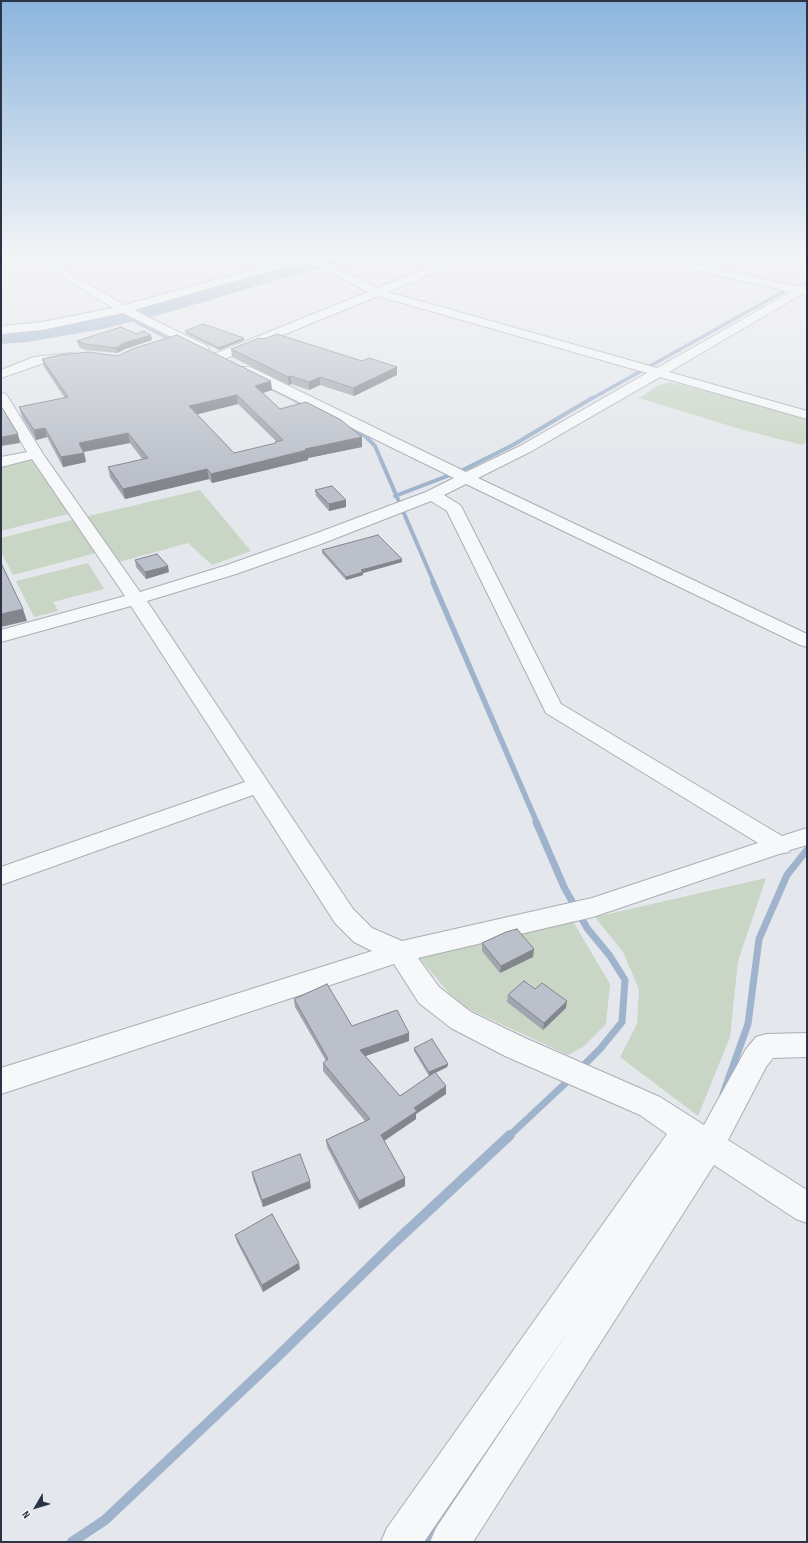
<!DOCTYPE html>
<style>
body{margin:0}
#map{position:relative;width:808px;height:1543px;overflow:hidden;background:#e4e7ec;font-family:"Sofia Sans Condensed",sans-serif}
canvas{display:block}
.frame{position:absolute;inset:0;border:2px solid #2b3445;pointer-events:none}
.north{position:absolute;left:16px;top:1487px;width:40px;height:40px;-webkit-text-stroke:3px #f4f6f9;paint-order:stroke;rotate:232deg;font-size:11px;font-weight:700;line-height:16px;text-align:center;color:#2b3445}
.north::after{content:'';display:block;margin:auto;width:14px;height:18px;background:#2b3445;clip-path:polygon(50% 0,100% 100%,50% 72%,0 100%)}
</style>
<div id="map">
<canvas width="808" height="1543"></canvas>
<div class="frame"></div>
<div class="north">N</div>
</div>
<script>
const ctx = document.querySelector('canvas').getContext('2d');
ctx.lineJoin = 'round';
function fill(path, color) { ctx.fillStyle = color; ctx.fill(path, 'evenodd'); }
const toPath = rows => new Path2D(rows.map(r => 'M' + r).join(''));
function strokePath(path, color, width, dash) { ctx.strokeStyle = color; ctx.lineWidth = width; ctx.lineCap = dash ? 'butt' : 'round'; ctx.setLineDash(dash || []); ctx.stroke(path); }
const green = toPath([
 [669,382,807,416,807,442,802,445,740,429,639,398,655,387],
 [36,454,76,512,1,531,1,462],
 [200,490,251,551,212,565,188,543,112,564,96,553,13,575,1,552,1,538,80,518],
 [88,563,104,589,53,602,58,611,34,617,16,581],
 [766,878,738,961,730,1037,698,1116,620,1057,637,1024,639,989,623,952,595,917],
 [568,913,610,984,606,1024,583,1047,568,1055,458,1004,417,955]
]);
const streamFar4 = toPath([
 [127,317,175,342],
 [266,386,293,399],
 [591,399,788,289,807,292]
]);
const streamFar3 = toPath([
 [291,398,308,407],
 [345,425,365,436,375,446,434,583],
 [395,496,463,470,513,445,592,398]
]);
const streamFar2 = toPath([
 [433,582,537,823]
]);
const streamFar1 = toPath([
 [536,822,564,887,587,928,610,956,625,980,622,1022,600,1049,579,1070],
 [723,1094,748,1024,759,939,787,875,807,850],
 [509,1136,571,1078]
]);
const stream = toPath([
 [72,1542,105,1520,273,1361,394,1243,510,1135],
 [428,1542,476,1466]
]);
const river = toPath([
 [315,258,340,258,338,262,166,313,103,329,27,342,1,344,1,332,27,330,96,319,152,305,315,258]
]);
const minor = toPath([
 [31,258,43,258,125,305,292,258,310,258,328,263,377,288,454,258,467,258,466,260,388,292,657,368,791,292,657,261,653,260,652,258,670,258,799,287,807,284,807,295,802,294,669,372,807,411,807,419,660,377,530,452,478,478,807,634,807,647,800,645,466,484,444,495,460,505,462,508,561,704,782,836,807,828,807,845,790,850,789,852,779,854,593,917,418,958,439,987,471,1012,525,1038,660,1097,704,1125,746,1049,756,1037,766,1034,807,1033,807,1057,773,1058,766,1067,728,1140,807,1190,807,1223,796,1219,714,1165,473,1542,430,1542,436,1528,571,1327,424,1542,381,1542,387,1528,667,1134,640,1115,505,1056,451,1028,419,1003,394,964,1,1094,1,1068,372,951,354,942,335,923,253,795,1,885,1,867,245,782,131,606,1,642,1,630,125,596,32,459,1,467,1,457,27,452,1,408,1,393,6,394,43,454,140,592,224,566,309,536,426,492,454,478,240,373,239,370,240,367,250,367,466,472,520,446,647,373,378,296,222,360,214,360,212,357,214,354,368,292,320,267,301,262,134,310,207,346,209,349,207,352,203,353,123,313,42,330,1,334,1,326,42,322,113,308,31,258],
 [431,501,447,511,546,713,758,843,592,898,402,941,372,928,353,909,147,601,236,574,321,544,431,501],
 [71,353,75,354,77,357,75,360,41,364,1,378,1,370,34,357,71,353]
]);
const wall = toPath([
 [185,331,244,338,244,340,219,350,186,334],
 [152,340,125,349,117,353,85,350,79,347,77,341],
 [231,349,397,375,354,396,320,385,309,390,291,384,289,385,232,357],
 [42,359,272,390,263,393,280,409,362,447,308,458,308,460,212,483,209,479,125,499,110,477,108,467,143,460,130,443,84,452,86,462,63,467,47,437,36,440,22,417,19,407,65,398,44,367],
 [238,404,276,441,275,442,275,443,234,453,197,414],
 [315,490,346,507,329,511,316,496],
 [322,550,402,562,363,573,363,575,346,580,322,553],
 [135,560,169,572,146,579,136,567],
 [482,943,534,949,533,957,500,973,482,951],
 [535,989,566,1008,543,1030,507,1002,508,995],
 [294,999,352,1026,409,1041,365,1056,400,1096,432,1074,429,1076,414,1051,414,1048,448,1064,447,1067,435,1073,446,1094,416,1114,416,1119,384,1141,405,1178,405,1186,359,1209,327,1147,326,1140,365,1121,323,1071,323,1063,326,1061,295,1007],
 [252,1172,311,1188,263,1207,253,1179],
 [235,1235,300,1269,263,1292,237,1242]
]);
const shadedWall = toPath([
 [151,335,152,340,125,349,117,353,116,348,124,343],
 [244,338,244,340,219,350,219,348],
 [397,367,397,375,354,396,353,388],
 [291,376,291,384,289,385,288,377],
 [320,377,320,385,309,390,309,382],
 [271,381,272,390,256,395,255,386],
 [237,395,238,404,191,416,189,406],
 [45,428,47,437,36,440,34,430],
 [128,433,130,443,81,452,79,443],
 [18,434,20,443,1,446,1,437],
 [362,437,362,447,308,458,308,460,212,483,211,474,305,449],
 [84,453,86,462,63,467,61,457],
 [207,469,209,479,125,499,123,489],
 [346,500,346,507,329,511,329,504],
 [402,559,402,562,363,573,363,575,346,580,346,577,361,570],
 [168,566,169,572,146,579,145,572],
 [23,609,27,621,1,627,1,614],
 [534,949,533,957,500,973,501,966],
 [567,1001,566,1008,543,1030,544,1023],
 [409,1033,409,1041,360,1058,360,1050],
 [448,1064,447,1067,429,1076,429,1072],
 [446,1086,446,1094,416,1114,416,1119,381,1143,381,1135,414,1108],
 [405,1178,405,1186,359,1209,359,1201],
 [310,1181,311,1188,263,1207,262,1200],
 [299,1263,300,1269,263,1292,262,1285]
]);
const building = toPath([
 [203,324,244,338,219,348,185,331,203,324],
 [121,327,136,334,143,331,151,335,124,343,116,348,84,344,77,341,121,327],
 [277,334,362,361,369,358,397,367,353,388,320,377,309,382,291,376,288,377,231,349,259,338,264,339,277,334],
 [177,335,271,381,255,386,280,409,306,402,341,420,362,437,305,449,307,450,211,474,207,469,123,489,108,467,148,458,128,433,79,443,84,453,61,457,45,428,34,430,19,407,68,397,42,359,60,355,88,352,118,356,132,349,177,335],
 [237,395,283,440,275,442,276,443,234,453,189,406,237,395],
 [1,406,18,434,1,437,1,406],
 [332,486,346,500,329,504,315,490,332,486],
 [378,535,402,559,361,570,363,572,346,577,322,550,378,535],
 [157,554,168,566,145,572,135,560,157,554],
 [1,563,23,609,1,614,1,563],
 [517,929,534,949,501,966,482,943,506,932,517,929],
 [524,981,535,989,542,983,567,1001,544,1023,508,995,524,981],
 [327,984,352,1026,397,1010,409,1033,360,1050,400,1096,435,1072,446,1086,414,1108,417,1111,381,1135,405,1178,359,1201,326,1140,370,1119,323,1063,328,1059,294,999,327,984],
 [432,1039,448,1064,429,1072,414,1048,432,1039],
 [300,1154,310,1181,262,1200,252,1172,300,1154],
 [272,1214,299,1263,262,1285,235,1235,272,1214]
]);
fill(green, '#c9d6c5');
strokePath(streamFar4, '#9fb4cc', 3.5);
strokePath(streamFar3, '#9fb4cc', 4);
strokePath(streamFar2, '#9fb4cc', 5.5);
strokePath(streamFar1, '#9fb4cc', 7);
strokePath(stream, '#9fb4cc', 10);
fill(river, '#9fb4cc');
strokePath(minor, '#a9aeb7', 2);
fill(minor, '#f7f8fa');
fill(wall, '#a1a5ae');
fill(shadedWall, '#83868d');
fill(building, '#bbc0ca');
strokePath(building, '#83868d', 1);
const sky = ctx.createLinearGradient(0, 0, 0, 474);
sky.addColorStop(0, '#8bb4dd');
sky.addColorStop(0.54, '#f3f4f6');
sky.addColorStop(1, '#f3f4f600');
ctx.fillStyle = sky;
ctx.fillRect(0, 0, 808, 474);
</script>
